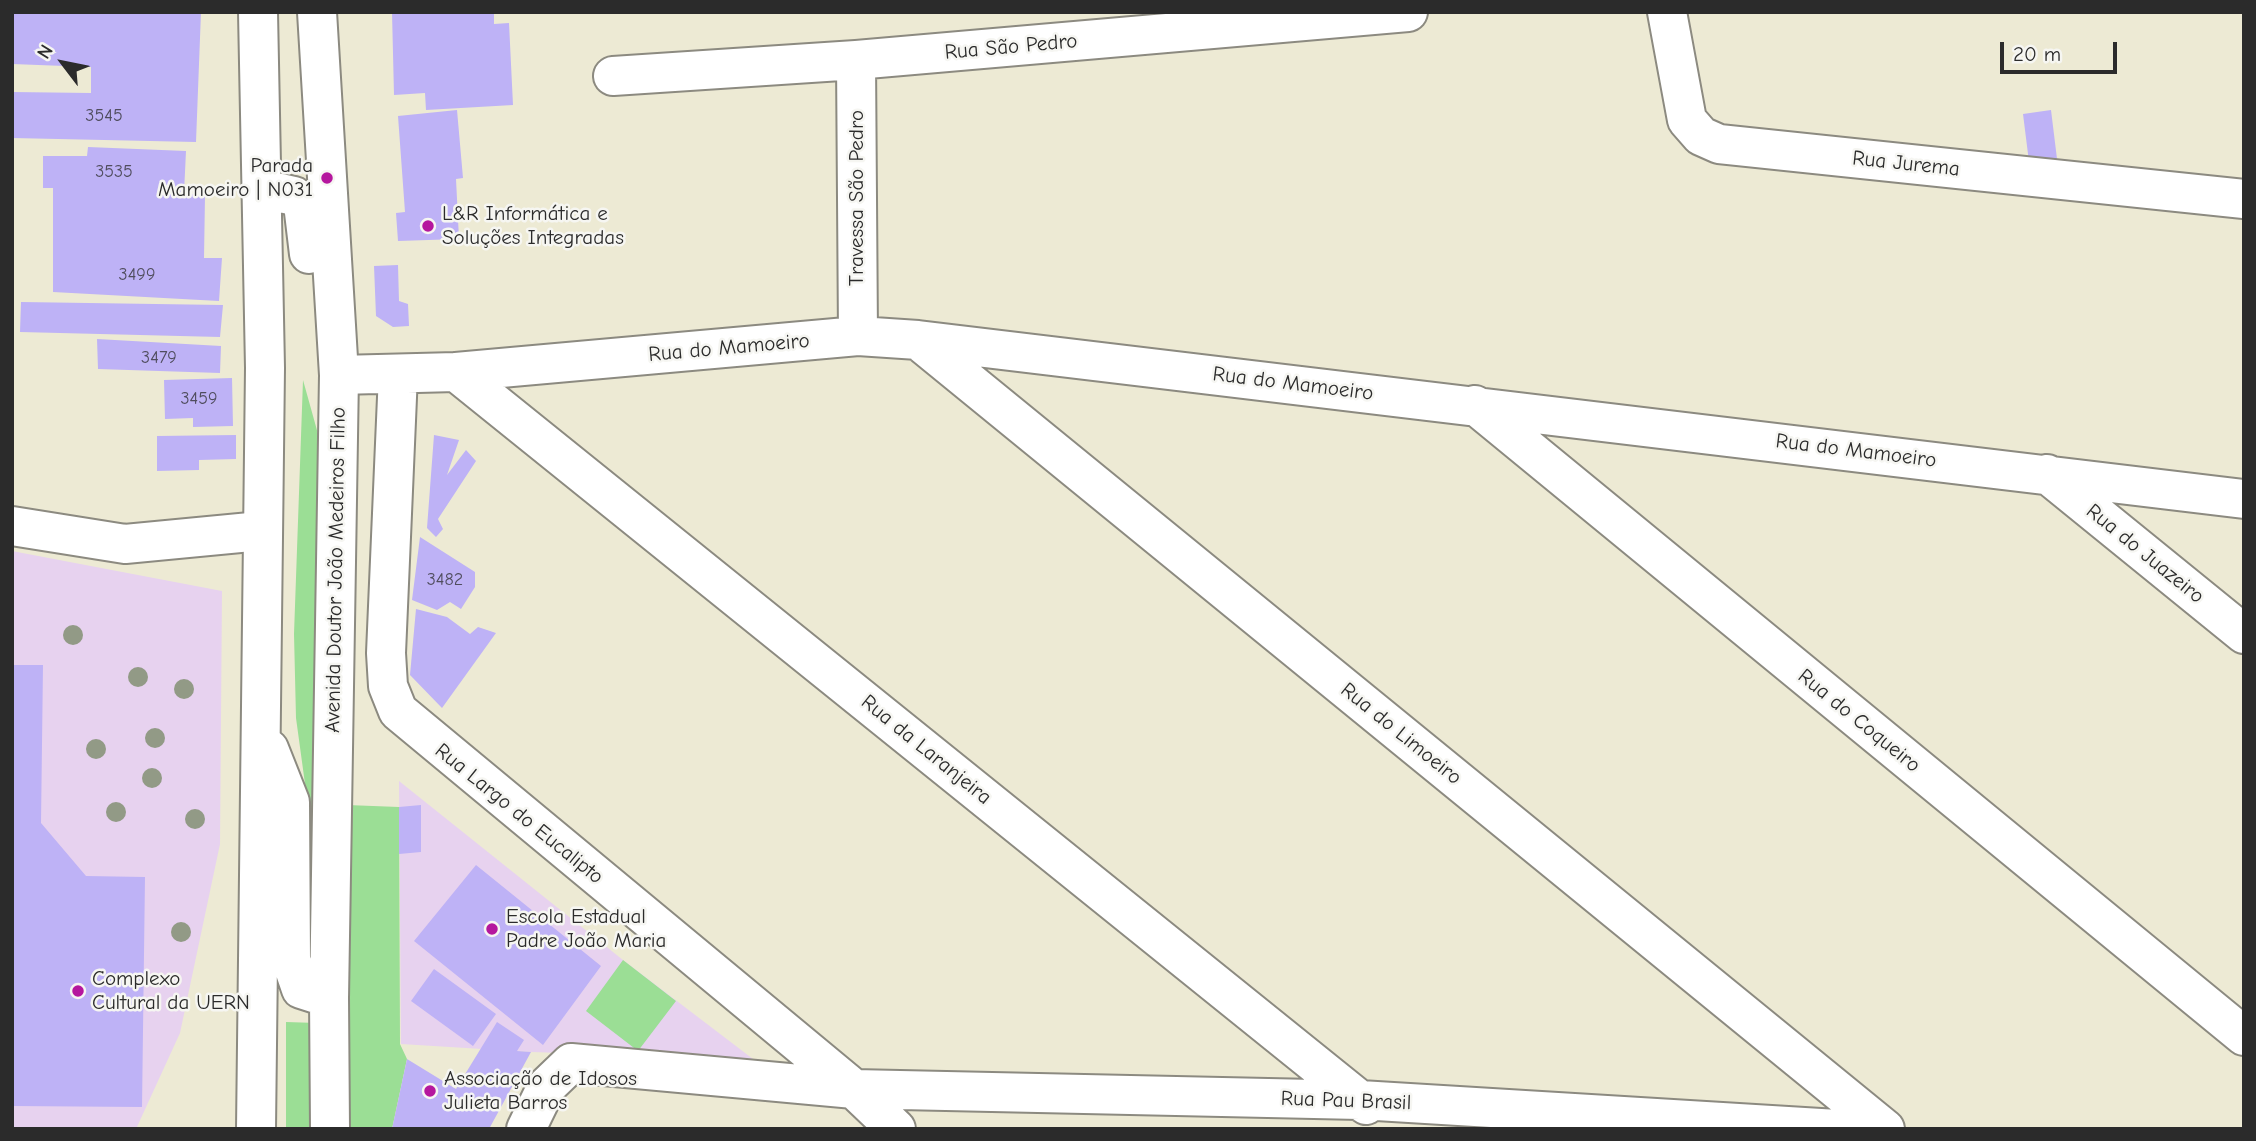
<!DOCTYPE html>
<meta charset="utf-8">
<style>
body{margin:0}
#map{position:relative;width:2256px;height:1141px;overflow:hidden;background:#edead4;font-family:"Comic Neue",sans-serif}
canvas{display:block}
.frame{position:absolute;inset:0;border:14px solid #2b2b2b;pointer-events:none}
.north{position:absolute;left:28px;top:28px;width:70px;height:70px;-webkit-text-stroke:5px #f6f6f2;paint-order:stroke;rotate:302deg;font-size:19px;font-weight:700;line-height:28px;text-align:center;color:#2b2b2b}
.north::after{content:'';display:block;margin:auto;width:24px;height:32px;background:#2b2b2b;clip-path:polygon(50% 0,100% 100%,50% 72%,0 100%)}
.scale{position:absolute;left:2000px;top:42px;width:117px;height:32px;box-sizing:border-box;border:4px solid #2b2b2b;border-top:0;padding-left:9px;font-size:21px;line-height:24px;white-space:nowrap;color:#2b2b2b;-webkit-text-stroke:5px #f6f6f2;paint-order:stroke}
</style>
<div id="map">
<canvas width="2256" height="1141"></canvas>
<div class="frame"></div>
<div class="north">N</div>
<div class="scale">20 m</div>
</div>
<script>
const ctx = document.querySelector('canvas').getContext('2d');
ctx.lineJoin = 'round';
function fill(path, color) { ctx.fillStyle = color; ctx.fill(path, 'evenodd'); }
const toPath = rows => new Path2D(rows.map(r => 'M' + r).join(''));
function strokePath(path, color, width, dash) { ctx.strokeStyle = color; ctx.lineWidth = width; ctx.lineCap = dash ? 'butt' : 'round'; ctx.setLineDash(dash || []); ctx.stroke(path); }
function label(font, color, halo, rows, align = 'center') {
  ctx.font = font + ' "Comic Neue",sans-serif'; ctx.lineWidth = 5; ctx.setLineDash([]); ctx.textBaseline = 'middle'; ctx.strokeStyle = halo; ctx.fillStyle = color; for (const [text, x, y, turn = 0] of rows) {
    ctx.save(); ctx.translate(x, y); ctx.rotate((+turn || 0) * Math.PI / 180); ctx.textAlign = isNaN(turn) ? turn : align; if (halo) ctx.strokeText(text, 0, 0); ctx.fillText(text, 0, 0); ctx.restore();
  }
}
const built = toPath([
 [12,551,222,591,220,844,180,1033,136,1129,12,1129],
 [399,781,623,960,753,1059,531,1052,401,1044]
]);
const green = toPath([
 [303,380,330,477,312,835,296,718,294,634],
 [347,805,399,807,400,1044,407,1059,392,1129,348,1129],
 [623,960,676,1001,638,1051,586,1011],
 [286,1022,317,1023,316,1129,286,1129]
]);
const building = toPath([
 [12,12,201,12,196,142,12,138,12,92,91,93,91,67,12,64],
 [392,12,494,12,494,24,509,23,513,105,426,110,425,93,394,95],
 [457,110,463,178,456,179,459,239,398,241,396,213,405,212,398,116],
 [2051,110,2058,167,2030,170,2023,114],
 [88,147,186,151,184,193,205,196,204,258,222,258,219,301,53,292,53,188,43,188,43,156,87,156],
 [398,265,399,301,408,304,409,326,393,327,376,316,374,266],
 [21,302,223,305,220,337,20,332],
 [97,339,221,346,220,373,98,369],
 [232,378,233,426,193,427,193,418,165,419,164,380],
 [236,435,236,459,199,460,199,470,157,471,157,436],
 [434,435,459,440,447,475,466,450,476,461,438,519,443,529,436,537,427,528],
 [420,537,475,572,475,587,461,609,450,602,437,610,412,600],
 [416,609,447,617,470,634,478,627,496,633,442,708,410,675],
 [12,665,43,665,41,823,86,876,145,877,142,1107,12,1106],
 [421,805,421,852,399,854,399,807],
 [476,865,601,966,543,1045,414,941],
 [434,969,496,1014,473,1046,411,1001],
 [497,1022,524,1040,517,1051,531,1052,489,1129,392,1129,407,1059,456,1089]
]);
const minor = toPath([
 [1667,12,1687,120,1701,136,1719,144,2244,199],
 [856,60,858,336],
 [613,76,856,60,1408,12],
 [918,340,1885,1129],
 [456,372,1366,1105],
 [398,374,386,653,388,686,398,711,854,1089,896,1129],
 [339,375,456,372,858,336,918,340,2244,499],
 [1475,405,2244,1036],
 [2047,474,2244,634],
 [12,526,125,544,261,531],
 [526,1129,547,1086,571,1063,854,1089,1360,1100,1837,1129]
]);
const primary = toPath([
 [317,12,339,375,329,998,330,1129],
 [262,196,276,192,294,196,303,204,309,254],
 [269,749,290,802,291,960,301,989,329,998],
 [256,1129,265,368,258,12]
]);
const trees = [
 [73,635],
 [138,677],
 [184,689],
 [155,738],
 [96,749],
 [152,778],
 [116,812],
 [195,819],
 [181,932]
];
const markers = [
 [327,178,7,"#b5179e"],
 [428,226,7,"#b5179e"],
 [492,929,7,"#b5179e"],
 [78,991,7,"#b5179e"],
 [430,1091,7,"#b5179e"]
];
const numberNames = [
 ["3545",104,116],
 ["3535",114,172],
 ["3499",137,275],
 ["3479",159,358],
 ["3459",199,399],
 ["3482",445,580]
];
const streetNames = [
 ["Rua São Pedro",1011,47,-5],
 ["Rua Jurema",1906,164,6],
 ["Travessa São Pedro",857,198,-90],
 ["Rua do Mamoeiro",729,348,-5],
 ["Rua do Mamoeiro",1293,384,7],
 ["Rua do Mamoeiro",1856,451,7],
 ["Rua do Juazeiro",2145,554,39],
 ["Avenida Doutor João Medeiros Filho",336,570,-89],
 ["Rua do Coqueiro",1859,721,39],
 ["Rua do Limoeiro",1401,734,39],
 ["Rua da Laranjeira",926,750,39],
 ["Rua Largo do Eucalipto",519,814,39],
 ["Rua Pau Brasil",1346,1101,2]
];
const poiNames = [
 ["Parada",313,166,"right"],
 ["Mamoeiro | N031",313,190,"right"],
 ["L&R Informática e",442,214],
 ["Soluções Integradas",442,238],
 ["Escola Estadual",506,917],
 ["Padre João Maria",506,941],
 ["Complexo",92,979],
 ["Cultural da UERN",92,1003],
 ["Associação de Idosos",444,1079],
 ["Julieta Barros",444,1103]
];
fill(built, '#e7d2ef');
fill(green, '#9bde95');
fill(building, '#beb2f6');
strokePath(minor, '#8c8a80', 42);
strokePath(primary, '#8c8a80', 42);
strokePath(minor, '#fff', 38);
strokePath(primary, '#fff', 38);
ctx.fillStyle = '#929a86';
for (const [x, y] of trees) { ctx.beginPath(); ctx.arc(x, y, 10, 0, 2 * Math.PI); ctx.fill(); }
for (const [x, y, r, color] of markers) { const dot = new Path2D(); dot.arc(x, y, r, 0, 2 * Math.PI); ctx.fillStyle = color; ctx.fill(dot); strokePath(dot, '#f6f6f2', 2.5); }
label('18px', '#504d5e', null, numberNames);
label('21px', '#2b2b2b', '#f6f6f2', streetNames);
label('21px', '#2b2b2b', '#f6f6f2', poiNames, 'left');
</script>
